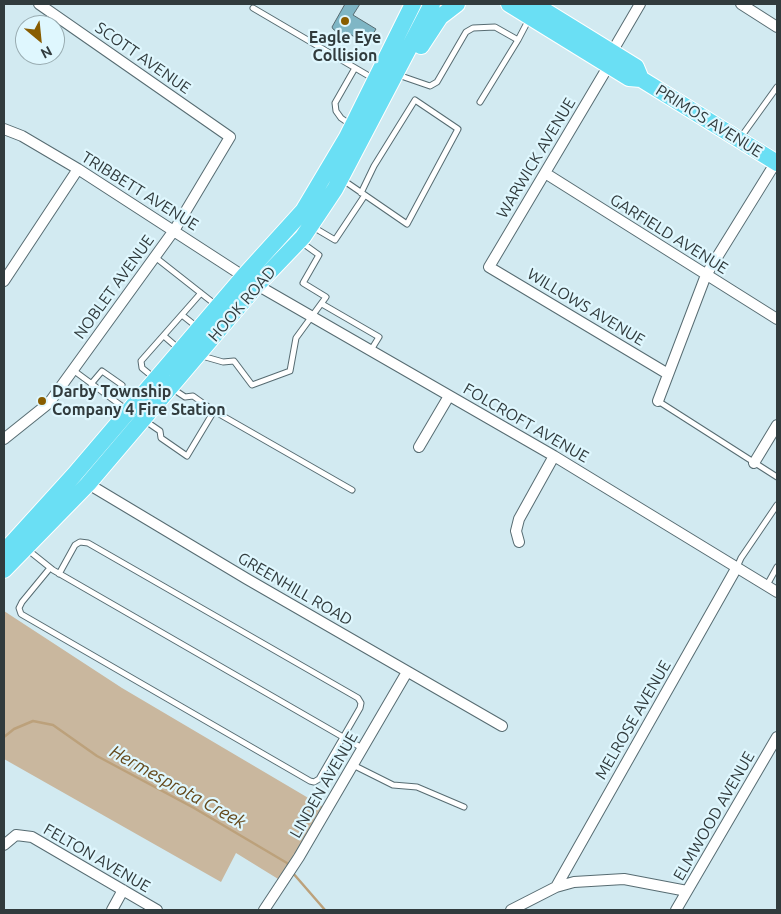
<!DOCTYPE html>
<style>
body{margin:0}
#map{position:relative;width:781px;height:914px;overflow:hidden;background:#d2eaf1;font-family:Ubuntu,sans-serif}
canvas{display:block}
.frame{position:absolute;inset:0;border:5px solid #313b3d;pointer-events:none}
.north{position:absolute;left:15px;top:15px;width:50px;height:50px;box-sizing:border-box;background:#dff7fe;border:1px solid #99acb1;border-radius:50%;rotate:152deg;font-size:14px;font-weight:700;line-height:20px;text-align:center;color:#313b3d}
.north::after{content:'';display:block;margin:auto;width:18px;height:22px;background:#895d00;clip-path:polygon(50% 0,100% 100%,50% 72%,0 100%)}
</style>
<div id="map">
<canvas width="781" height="914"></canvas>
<div class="frame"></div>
<div class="north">N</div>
</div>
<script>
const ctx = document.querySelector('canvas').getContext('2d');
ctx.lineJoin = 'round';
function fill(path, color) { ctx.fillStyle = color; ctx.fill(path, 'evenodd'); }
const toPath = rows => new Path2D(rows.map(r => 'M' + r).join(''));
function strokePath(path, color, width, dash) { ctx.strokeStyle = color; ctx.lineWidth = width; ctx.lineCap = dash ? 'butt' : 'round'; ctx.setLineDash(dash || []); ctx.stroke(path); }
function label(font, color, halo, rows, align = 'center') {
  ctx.font = font + ' Ubuntu,sans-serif'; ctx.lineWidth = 4.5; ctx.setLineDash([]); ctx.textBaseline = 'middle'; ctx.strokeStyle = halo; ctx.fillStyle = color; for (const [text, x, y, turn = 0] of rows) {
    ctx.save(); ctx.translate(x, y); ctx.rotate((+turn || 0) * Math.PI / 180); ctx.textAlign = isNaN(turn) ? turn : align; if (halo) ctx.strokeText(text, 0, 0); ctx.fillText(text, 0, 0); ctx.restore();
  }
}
const green = toPath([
 [4,611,122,688,327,809,283,882,236,853,221,882,4,759]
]);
const stream = toPath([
 [4,737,14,729,33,721,53,725,97,756,194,808,287,863,289,867],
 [292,872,325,910]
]);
const building = toPath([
 [345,4,360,4,353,15,376,29,367,44,346,32,344,37,333,29,332,27,345,4]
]);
const lane = toPath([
 [253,8,374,79],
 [401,76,430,86,437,82,466,32,473,28,495,27,518,40,529,19],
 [480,102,518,40],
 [351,125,341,118,336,111,335,103,355,68],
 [741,137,777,87],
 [343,180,407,224,458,129,415,100,374,166,361,193],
 [313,227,335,240,365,195],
 [155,257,216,305],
 [322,304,379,337,371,350],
 [182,315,197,327],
 [164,336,179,349],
 [202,356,223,362,234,361,252,385,290,371,296,338,326,297,303,283,319,255,301,242],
 [73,370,127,410],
 [153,377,142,368,141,361,201,293],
 [91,384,102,371,122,385,112,399],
 [658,401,777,477],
 [214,411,352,490],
 [144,420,160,431,161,438,187,456,214,411,193,396,185,397,173,389],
 [28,550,53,570,362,748],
 [737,567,741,558,777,505],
 [50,568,22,602,19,608,21,614,310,781,314,782,319,779,360,708,361,703,358,698,88,543,80,542,75,545,59,574],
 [767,585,777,567],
 [353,765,393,785,417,787,464,807]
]);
const street = toPath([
 [741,4,777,27],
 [612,52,640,4],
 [609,65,489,267,668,374],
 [4,129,22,136,78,169,257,285,554,456,777,592],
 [545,173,777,319],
 [4,281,78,169],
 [658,401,706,275,776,162],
 [4,439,49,403,175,229,230,137,39,4],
 [419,447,449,396],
 [754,463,777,425],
 [85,482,247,579,502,726],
 [519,542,516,531,519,519,554,456],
 [4,845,16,835,32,837,157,910],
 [556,887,737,567],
 [112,910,123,890],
 [264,910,299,857,407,672],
 [511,910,556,887,574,882,624,879,687,891],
 [676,910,777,737]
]);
const primary = toPath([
 [509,4,629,78,641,79,777,163],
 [534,4,636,67,641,79],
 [421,46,440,17,457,4],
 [4,552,74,475,244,276,303,211,347,137,413,4],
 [4,570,88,484,257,285,303,237,335,189,432,4]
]);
const markers = [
 [345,21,5,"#895d00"],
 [42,401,5,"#895d00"]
];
const poiNames = [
 ["Eagle Eye",345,38],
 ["Collision",345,56],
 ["Darby Township",52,392,"left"],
 ["Company 4 Fire Station",52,410,"left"]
];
const streetNames = [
 ["SCOTT AVENUE",143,58,35],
 ["PRIMOS AVENUE",709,121,32],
 ["WARWICK AVENUE",536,158,-59],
 ["TRIBBETT AVENUE",140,191,32],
 ["GARFIELD AVENUE",669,234,32],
 ["NOBLET AVENUE",114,287,-54],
 ["HOOK ROAD",242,304,-49],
 ["WILLOWS AVENUE",586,307,31],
 ["FOLCROFT AVENUE",526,423,30],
 ["GREENHILL ROAD",295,589,30],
 ["MELROSE AVENUE",633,720,-60],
 ["LINDEN AVENUE",324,785,-60],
 ["ELMWOOD AVENUE",714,816,-60],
 ["FELTON AVENUE",97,858,30]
];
const waterNames = [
 ["Hermesprota Creek",178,787,29]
];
fill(green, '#c9b79e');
strokePath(stream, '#bca17b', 2.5);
fill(building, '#7fb6c5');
strokePath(building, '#566b71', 1);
strokePath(lane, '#576c72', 7);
strokePath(street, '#576c72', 12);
strokePath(primary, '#fff', 18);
strokePath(lane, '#fff', 5);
strokePath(street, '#fff', 10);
strokePath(primary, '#6adff4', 16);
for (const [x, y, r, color] of markers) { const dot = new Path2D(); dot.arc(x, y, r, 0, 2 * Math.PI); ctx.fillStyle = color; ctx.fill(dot); strokePath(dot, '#dff7fe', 2); }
label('bold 16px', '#313b3d', '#dff7fe', poiNames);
label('16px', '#313b3d', '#dff7fe', streetNames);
label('italic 18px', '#64481a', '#dff7fe', waterNames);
</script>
